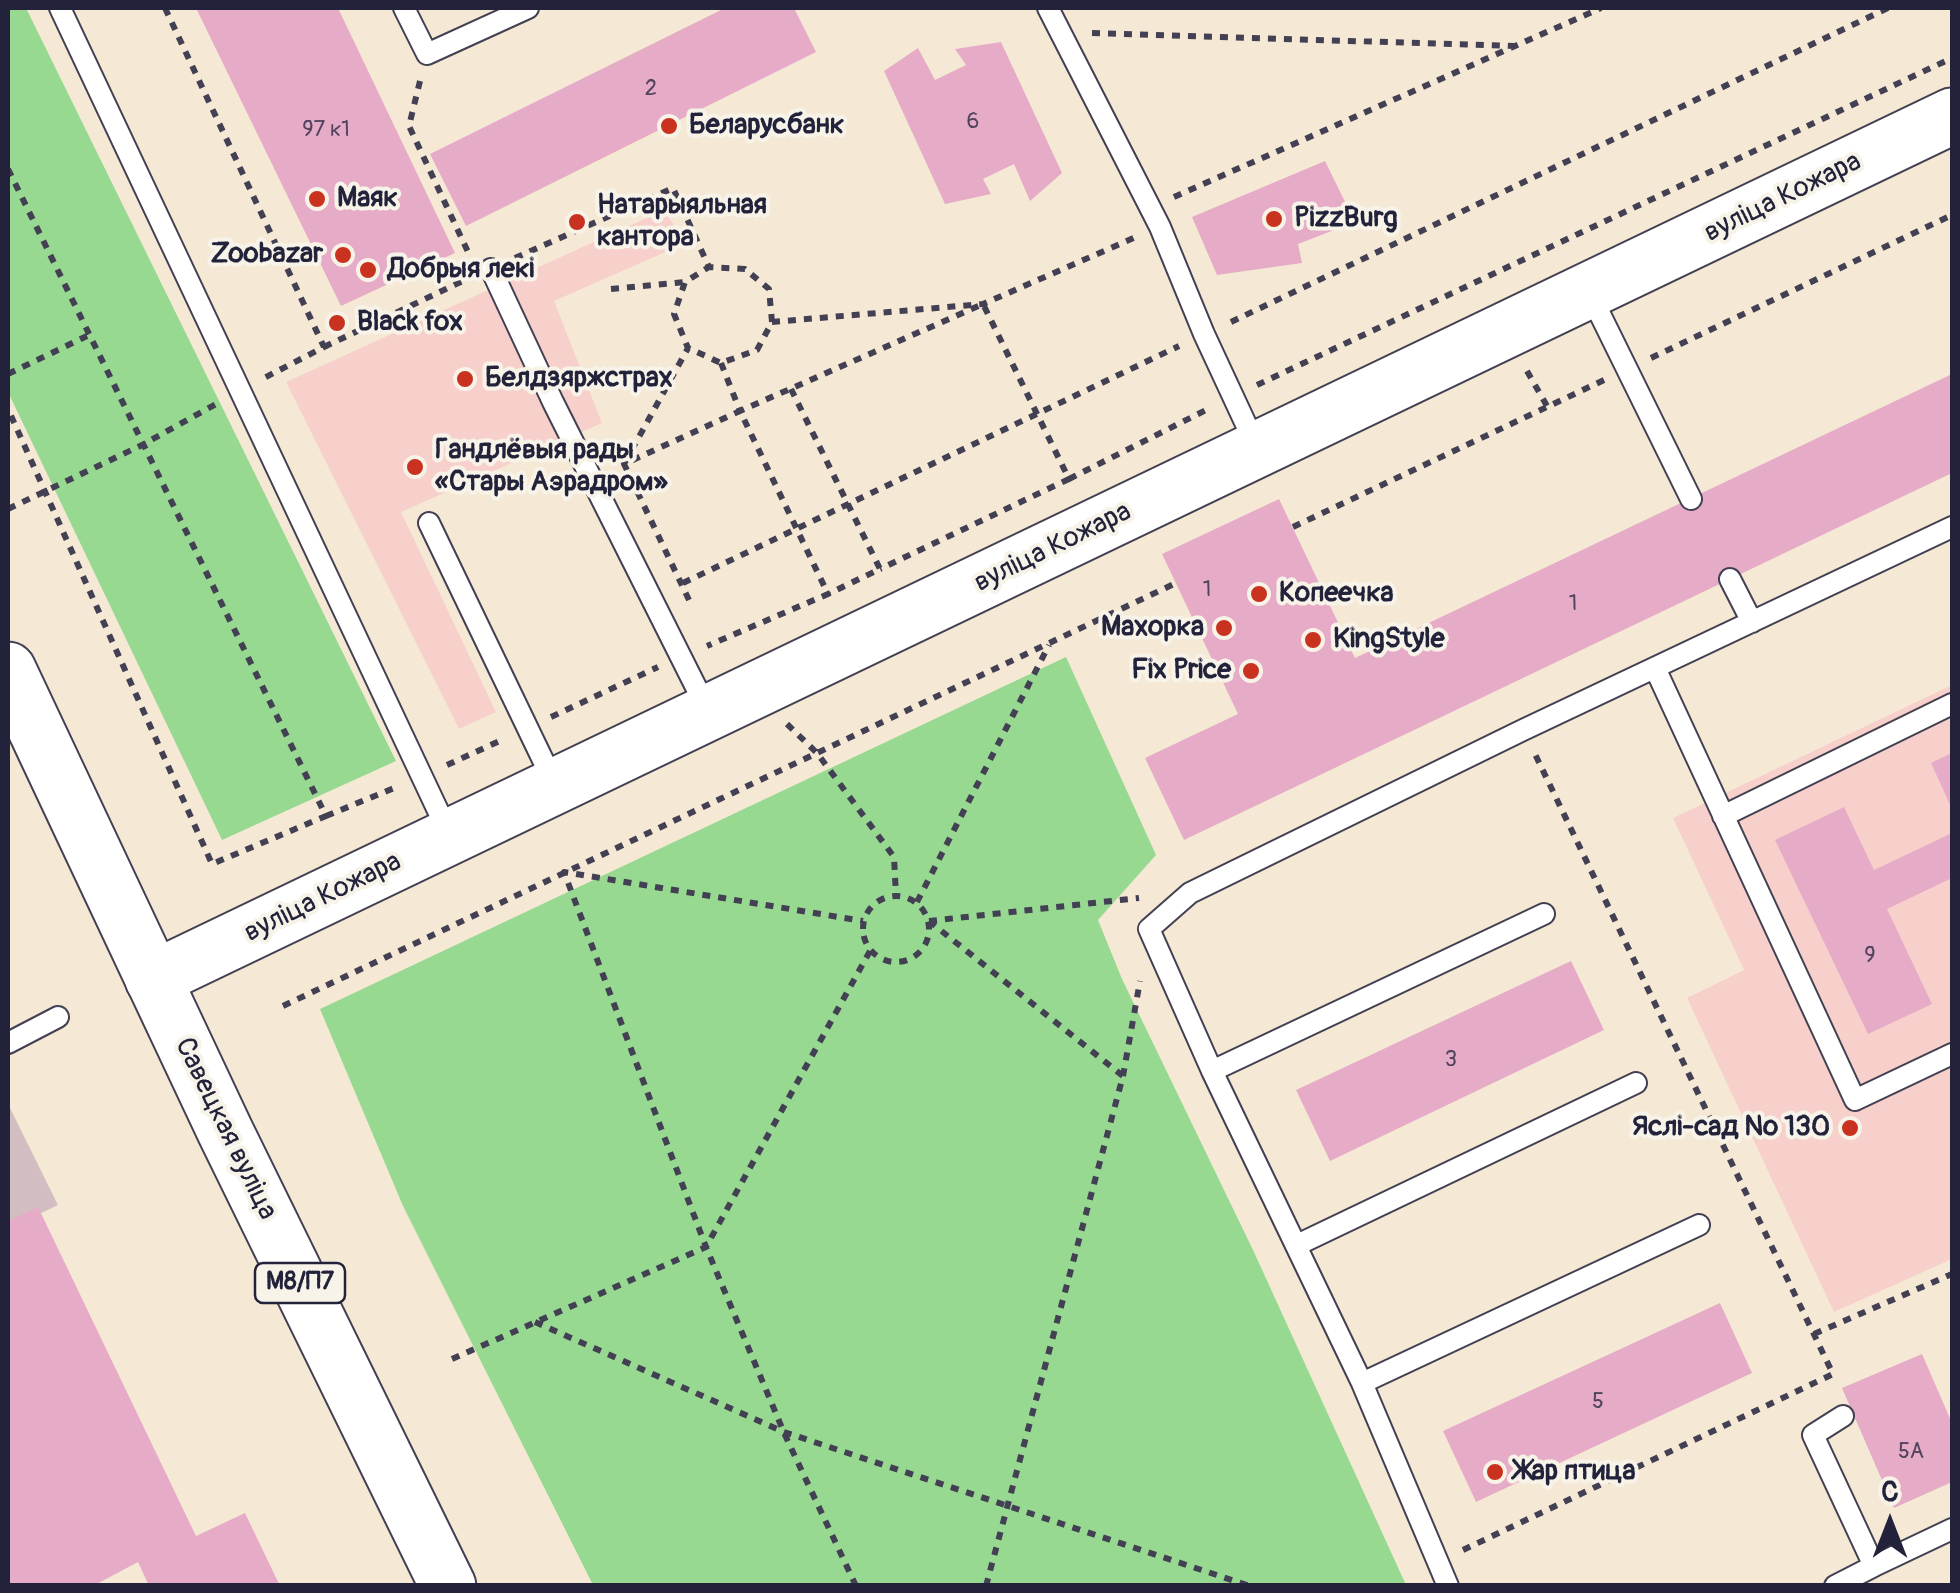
<!DOCTYPE html>
<meta charset="utf-8">
<style>
body{margin:0}
#map{position:relative;width:1960px;height:1593px;overflow:hidden;background:#f5e9d5;font-family:Pangolin,sans-serif}
canvas{display:block}
.frame{position:absolute;inset:0;border:10px solid #22223b;pointer-events:none}
.north{position:absolute;left:1840px;top:1473px;width:100px;height:100px;-webkit-text-stroke:8px #f7f3e8;paint-order:stroke;rotate:0deg;font-size:28px;font-weight:700;line-height:40px;text-align:center;color:#22223b}
.north::after{content:'';display:block;margin:auto;width:35px;height:45px;background:#22223b;clip-path:polygon(50% 0,100% 100%,50% 72%,0 100%)}
</style>
<div id="map">
<canvas width="1960" height="1593"></canvas>
<div class="frame"></div>
<div class="north">С</div>
</div>
<script>
const ctx = document.querySelector('canvas').getContext('2d');
ctx.lineJoin = 'round';
function fill(path, color) { ctx.fillStyle = color; ctx.fill(path, 'evenodd'); }
const toPath = rows => new Path2D(rows.map(r => 'M' + r).join(''));
function strokePath(path, color, width, dash) { ctx.strokeStyle = color; ctx.lineWidth = width; ctx.lineCap = dash ? 'butt' : 'round'; ctx.setLineDash(dash || []); ctx.stroke(path); }
function label(font, color, halo, rows, align = 'center') {
  ctx.font = font + ' Pangolin,sans-serif'; ctx.lineWidth = 8; ctx.setLineDash([]); ctx.textBaseline = 'middle'; ctx.strokeStyle = halo; ctx.fillStyle = color; for (const [text, x, y, turn = 0] of rows) {
    ctx.save(); ctx.translate(x, y); ctx.rotate((+turn || 0) * Math.PI / 180); ctx.textAlign = isNaN(turn) ? turn : align; if (halo) ctx.strokeText(text, 0, 0); ctx.fillText(text, 0, 0); ctx.restore();
  }
}
const built = toPath([
 [664,210,686,243,554,301,602,423,401,512,496,712,459,729,286,382],
 [1952,685,1952,1259,1834,1312,1687,998,1744,970,1673,818]
]);
const industrial = toPath([
 [8,1104,58,1205,8,1229]
]);
const green = toPath([
 [8,8,26,8,396,761,222,840,8,392],
 [1066,657,1156,855,1098,920,1122,979,1253,1250,1406,1585,593,1585,403,1206,320,1009]
]);
const building = toPath([
 [196,8,338,8,455,253,341,306],
 [725,8,794,8,816,52,466,226,430,154],
 [1001,42,1062,173,1030,201,1014,164,983,179,991,194,945,204,884,71,918,48,935,80,966,65,955,49],
 [1325,161,1355,222,1298,244,1302,263,1217,275,1192,217],
 [1952,374,1952,473,1184,840,1145,758,1238,714,1162,554,1279,499,1355,658],
 [1952,753,1952,809,1931,763],
 [1844,807,1874,870,1952,833,1952,878,1887,909,1932,1004,1868,1034,1775,840],
 [1571,961,1604,1030,1330,1161,1296,1090],
 [38,1207,196,1536,245,1513,280,1586,149,1586,138,1562,93,1586,8,1586,8,1221],
 [1720,1303,1752,1373,1476,1502,1443,1431],
 [1922,1354,1952,1423,1952,1482,1894,1508,1842,1388]
]);
const path = toPath([
 [165,8,324,347,262,379],
 [1092,33,1514,46],
 [420,81,409,126,469,254],
 [8,169,326,816,212,864,8,409],
 [1174,197,1601,8],
 [515,258,673,188,709,267,745,269,769,289,772,322,757,350,721,363,688,348,674,314,685,282,709,267],
 [611,289,685,282],
 [772,322,983,304,1136,237],
 [1231,322,1888,8],
 [324,347,467,279],
 [1651,358,1952,215],
 [721,363,740,411,983,304,1069,479,880,569],
 [1527,371,1547,406],
 [8,374,87,336],
 [1257,385,1952,58],
 [791,389,880,569,828,594],
 [624,464,688,348],
 [1069,479,1210,408],
 [8,509,142,445,216,404],
 [1293,527,1604,380],
 [683,583,1179,346],
 [689,600,624,464,740,411,828,594,707,646],
 [551,717,658,667],
 [787,724,817,753,894,857,896,895],
 [447,765,504,739],
 [326,816,399,786],
 '863 929a33 33 0 1 1 66 0a33 33 0 1 1-66 0Z',
 [917,902,1049,645],
 [929,921,1139,898],
 [929,921,1123,1076],
 [283,1006,1176,583],
 [535,1322,784,1432,1250,1586],
 [1814,1334,1952,1274],
 [452,1359,706,1247,870,951],
 [1463,1550,1833,1374,1535,754],
 [856,1586,785,1435,706,1247,564,872,863,921],
 [986,1586,1123,1076,1140,981]
]);
const lane = toPath([
 [60,8,449,834],
 [404,8,427,54,528,8],
 [1048,8,1160,227,1204,334,1257,448],
 [491,269,553,402,708,711],
 [1590,294,1691,499],
 [429,523,554,783],
 [1730,579,1752,622],
 [1655,668,1855,1100,1952,1054],
 [1723,816,1952,704],
 [8,1043,58,1017],
 [1212,1071,1544,914],
 [1297,1245,1636,1083],
 [1362,1383,1699,1225],
 [1843,1416,1813,1435,1874,1566,1952,1529],
 [1448,1586,1362,1383,1212,1071,1149,929,1190,893,1523,730,1952,527],
 [1835,1586,1874,1566]
]);
const secondary = toPath([
 [153,979,1952,116]
]);
const primary = toPath([
 [8,670,225,1131,448,1586]
]);
const markers = [
 [669,126,10,"#c8321e"],
 [317,199,10,"#c8321e"],
 [1274,219,10,"#c8321e"],
 [577,222,10,"#c8321e"],
 [343,255,10,"#c8321e"],
 [368,270,10,"#c8321e"],
 [337,323,10,"#c8321e"],
 [465,379,10,"#c8321e"],
 [415,467,10,"#c8321e"],
 [1259,594,10,"#c8321e"],
 [1224,628,10,"#c8321e"],
 [1313,640,10,"#c8321e"],
 [1251,671,10,"#c8321e"],
 [1850,1128,10,"#c8321e"],
 [1495,1472,10,"#c8321e"]
];
const numberNames = [
 ["2",651,89],
 ["6",973,122],
 ["97 к1",326,130],
 ["1",1207,590],
 ["1",1573,604],
 ["9",1870,956],
 ["3",1451,1060],
 ["5",1598,1402],
 ["5А",1911,1452]
];
const shields = [
 [300,1283,90]
];
const shieldNames = [
 ["М8/П7",300,1283]
];
const poiNames = [
 ["Беларусбанк",689,126],
 ["Маяк",337,199],
 ["Натарыяльная",597,206],
 ["кантора",597,238],
 ["PizzBurg",1294,219],
 ["Zoobazar",323,255,"right"],
 ["Добрыя лекі",388,270],
 ["Black fox",357,323],
 ["Белдзяржстрах",485,379],
 ["Гандлёвыя рады",435,451],
 ["«Стары Аэрадром»",435,483],
 ["Копеечка",1279,594],
 ["Махорка",1204,628,"right"],
 ["KingStyle",1333,640],
 ["Fix Price",1231,671,"right"],
 ["Яслі-сад № 130",1830,1128,"right"],
 ["Жар птица",1515,1472]
];
const streetNames = [
 ["вуліца Кожара",1783,198,-26],
 ["вуліца Кожара",1053,548,-26],
 ["вуліца Кожара",323,898,-26],
 ["Савецкая вуліца",225,1129,64]
];
fill(built, '#f7d0cb');
fill(industrial, '#d2bec2');
fill(green, '#97d991');
fill(building, '#e6acc7');
strokePath(lane, '#424052', 24);
strokePath(secondary, '#424052', 59);
strokePath(primary, '#424052', 59);
strokePath(path, '#424052', 6, [8, 8]);
strokePath(lane, '#fff', 20);
strokePath(secondary, '#fff', 55);
strokePath(primary, '#fff', 55);
for (const [x, y, r, color] of markers) { const dot = new Path2D(); dot.arc(x, y, r, 0, 2 * Math.PI); ctx.fillStyle = color; ctx.fill(dot); strokePath(dot, '#f7f3e8', 4); }
label('22px', '#53445e', null, numberNames);
for (const [x, y, w] of shields) { const box = new Path2D(); box.roundRect(x - w / 2, y - 20, w, 40, 8); ctx.fillStyle = '#f7f3e8'; ctx.fill(box); strokePath(box, '#22223b', 2.5); }
label('bold 25px', '#22223b', null, shieldNames);
label('bold 28px', '#22223b', '#f7f3e8', poiNames, 'left');
label('28px', '#22223b', '#f7f3e8', streetNames);
</script>
